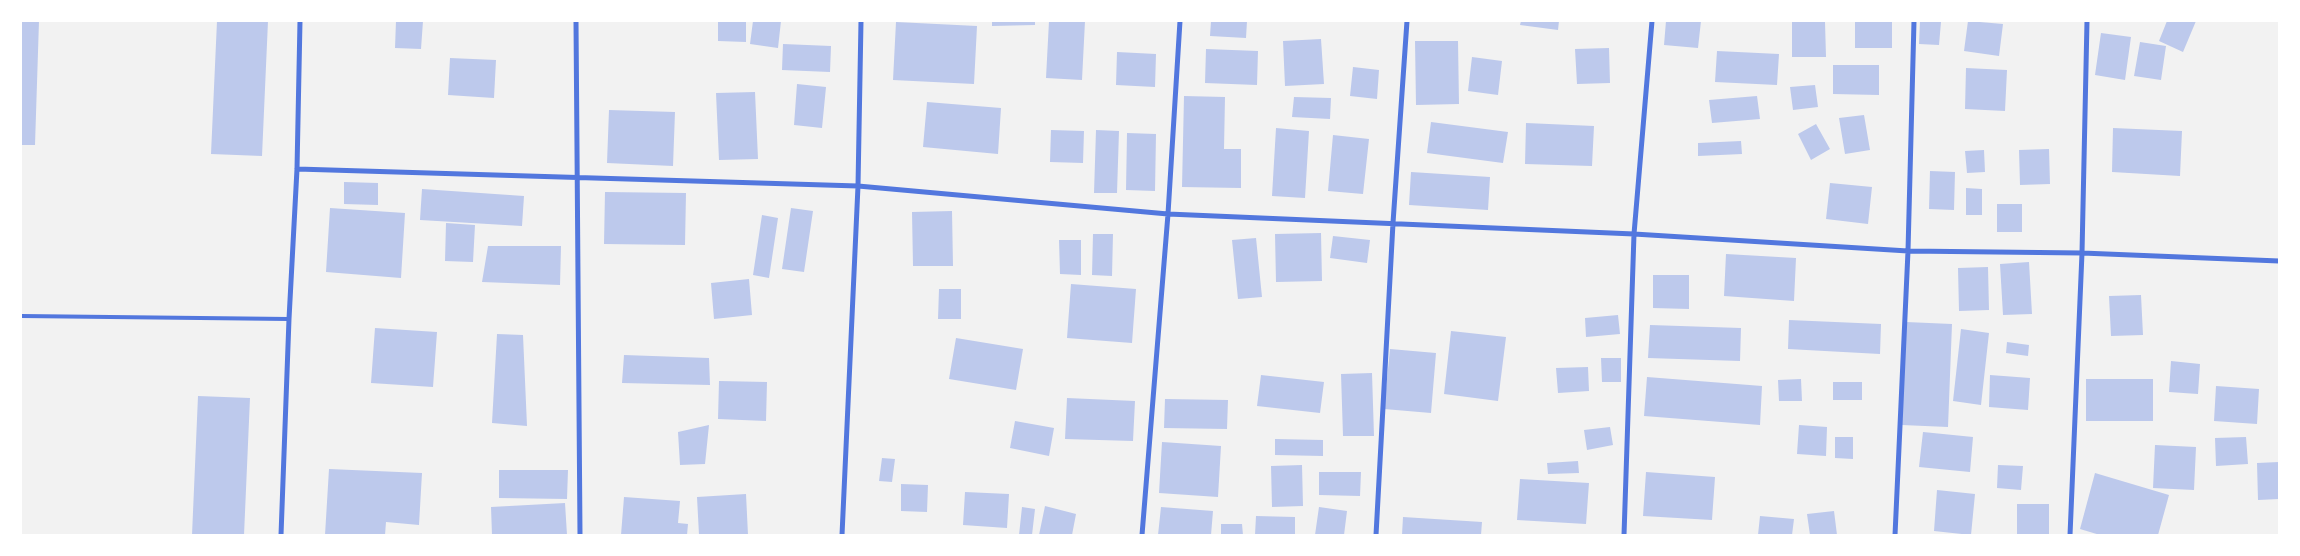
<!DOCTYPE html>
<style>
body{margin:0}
#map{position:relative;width:2300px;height:556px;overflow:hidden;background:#f2f2f2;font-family:"Nunito Sans",sans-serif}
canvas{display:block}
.frame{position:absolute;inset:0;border:22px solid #fff;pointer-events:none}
</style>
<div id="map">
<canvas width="2300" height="556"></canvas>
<div class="frame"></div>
</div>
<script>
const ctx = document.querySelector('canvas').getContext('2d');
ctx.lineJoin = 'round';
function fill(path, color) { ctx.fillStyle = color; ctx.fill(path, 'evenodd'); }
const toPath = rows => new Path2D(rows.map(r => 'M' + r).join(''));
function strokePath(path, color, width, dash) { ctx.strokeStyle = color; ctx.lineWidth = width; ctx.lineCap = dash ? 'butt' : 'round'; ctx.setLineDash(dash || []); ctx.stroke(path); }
const building = toPath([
 [21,21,39,21,35,145,21,145],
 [217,21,268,21,262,156,211,154],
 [396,21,423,21,421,49,395,48],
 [718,21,746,21,746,42,718,41],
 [753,21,781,21,778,48,750,44],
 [992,21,1035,21,1035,25,992,26],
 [1049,21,1085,21,1082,80,1046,78],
 [1211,21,1247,21,1246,38,1210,36],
 [1521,21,1559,21,1558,30,1520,25],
 [1666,21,1701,21,1698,48,1664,45],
 [1855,21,1892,21,1892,48,1855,48],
 [1920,21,1941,22,1939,45,1919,44],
 [1968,21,2003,24,1999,56,1964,51],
 [2167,21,2196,21,2183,52,2159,41],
 [896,22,977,26,974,84,893,80],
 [1792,22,1825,22,1826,57,1792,57],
 [2101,33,2131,37,2125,80,2095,75],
 [1321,39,1324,84,1285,86,1283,41],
 [1415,41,1458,41,1459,104,1416,105],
 [2140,42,2166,46,2161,80,2134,76],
 [783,44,831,46,830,72,782,70],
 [1609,48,1610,83,1577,84,1575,49],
 [1206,49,1258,51,1257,85,1205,83],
 [1717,51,1779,54,1777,85,1715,82],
 [1117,52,1156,54,1155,87,1116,85],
 [1472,57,1502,61,1498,95,1468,91],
 [450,58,496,60,494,98,448,95],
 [1833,65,1879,65,1879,95,1833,94],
 [1353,67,1379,70,1377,99,1350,96],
 [1966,68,2007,70,2005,111,1965,109],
 [797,84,826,87,822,128,794,125],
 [1815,85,1818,107,1793,110,1790,87],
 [755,92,758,159,719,160,716,93],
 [1184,96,1225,97,1224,149,1241,149,1241,188,1182,187],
 [1757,96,1760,119,1712,123,1709,100],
 [1294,97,1331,98,1330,119,1292,117],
 [927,102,1001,108,998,154,923,147],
 [609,110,675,112,673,166,607,163],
 [1864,115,1870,150,1845,154,1839,118],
 [1431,122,1508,132,1503,163,1427,153],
 [1526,123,1594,126,1592,166,1525,164],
 [1816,124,1830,149,1811,160,1798,134],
 [1276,128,1309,131,1305,198,1272,196],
 [2113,128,2182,131,2180,176,2112,172],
 [1051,130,1084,131,1083,163,1050,162],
 [1096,130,1119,131,1117,193,1094,193],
 [1127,133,1156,134,1155,191,1126,190],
 [1333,135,1369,139,1363,194,1328,191],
 [1741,141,1742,154,1698,156,1698,143],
 [2049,149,2050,184,2020,185,2019,150],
 [1984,150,1985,172,1967,173,1965,151],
 [1930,171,1955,172,1954,210,1929,209],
 [1411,172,1490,177,1488,210,1409,205],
 [344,182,378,183,378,205,344,204],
 [1830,183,1872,187,1868,224,1826,219],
 [1966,188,1982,189,1982,215,1966,215],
 [422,189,524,196,522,226,420,220],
 [605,192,686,193,685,245,604,244],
 [1997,204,2022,204,2022,232,1997,232],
 [330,208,405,213,401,278,326,272],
 [791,208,813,211,804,272,782,269],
 [952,211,953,266,913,266,912,212],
 [762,215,778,218,769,278,753,275],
 [446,223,475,225,473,262,445,261],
 [1321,233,1322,281,1276,282,1275,234],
 [1093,234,1113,234,1112,276,1092,275],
 [1333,236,1370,240,1367,263,1330,258],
 [1256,238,1262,297,1238,299,1232,240],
 [1059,240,1081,240,1081,275,1060,274],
 [488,246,561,246,560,285,482,282],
 [1726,254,1796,258,1794,301,1724,296],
 [2029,262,2032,314,2003,315,2000,264],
 [1988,267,1989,310,1959,311,1958,268],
 [1653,275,1689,275,1689,309,1653,308],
 [749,279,752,315,714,319,711,283],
 [1071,284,1136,289,1132,343,1067,338],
 [939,289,961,289,961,319,938,319],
 [2141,295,2143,335,2111,336,2109,296],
 [1618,315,1620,334,1586,337,1585,318],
 [1789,320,1881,324,1880,354,1788,349],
 [1906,322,1952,324,1948,427,1902,425],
 [1650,325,1741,328,1740,361,1648,358],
 [375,328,437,332,433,387,371,383],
 [1961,329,1989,333,1981,405,1953,401],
 [1451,331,1506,337,1498,401,1444,394],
 [497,334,523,335,527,426,492,423],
 [956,338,1023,349,1016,390,949,379],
 [2007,342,2029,345,2028,356,2006,353],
 [1390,349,1436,353,1431,413,1384,409],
 [624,355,709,358,710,385,622,383],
 [1601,358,1621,358,1621,382,1602,382],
 [2171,361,2200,364,2198,394,2169,392],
 [1588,367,1589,391,1558,393,1556,368],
 [1372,373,1374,436,1343,436,1341,374],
 [1261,375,1324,382,1320,413,1257,406],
 [1990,375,2030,378,2028,410,1989,407],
 [1647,377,1762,386,1760,425,1644,416],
 [1801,379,1802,401,1779,401,1778,380],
 [2086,379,2153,379,2153,421,2086,421],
 [719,381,767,382,766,421,718,419],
 [1833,382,1862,382,1862,400,1833,400],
 [2216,386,2259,389,2257,424,2214,421],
 [198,396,250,398,244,535,192,535],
 [1067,398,1135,401,1133,441,1065,439],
 [1165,399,1228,400,1227,429,1164,428],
 [1015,421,1054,428,1049,456,1010,448],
 [709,425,705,464,680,465,678,432],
 [1799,425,1827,427,1826,456,1797,454],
 [1610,427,1613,445,1587,450,1584,430],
 [1923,432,1973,437,1970,472,1919,467],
 [1835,437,1853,437,1853,459,1835,458],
 [2246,437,2248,464,2216,466,2215,438],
 [1275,439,1323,440,1323,456,1275,455],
 [1162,442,1221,446,1218,497,1159,493],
 [2155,445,2196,447,2194,490,2153,488],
 [882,458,895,459,892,482,879,481],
 [1578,461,1579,473,1548,474,1547,463],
 [2279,462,2279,499,2258,500,2257,463],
 [1302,465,1303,506,1272,507,1271,466],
 [1998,465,2023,466,2021,490,1997,488],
 [329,469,422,473,419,525,386,522,385,535,325,535],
 [499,470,568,470,567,499,499,498],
 [1319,472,1361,472,1360,496,1319,495],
 [1646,472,1715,477,1712,520,1643,516],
 [2095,473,2169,495,2158,535,2100,535,2080,529],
 [1520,479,1589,483,1586,524,1517,520],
 [901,484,928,485,927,512,901,511],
 [1937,490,1975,494,1971,535,1934,531],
 [965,492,1009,494,1007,528,963,525],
 [746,494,748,535,699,535,697,497],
 [624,497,680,501,678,523,688,524,687,535,621,535],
 [565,503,567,535,492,535,491,507],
 [2017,504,2049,504,2049,535,2017,535],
 [1045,506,1076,514,1072,535,1039,535],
 [1022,507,1035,509,1032,535,1019,535],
 [1161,507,1213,511,1211,535,1158,535],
 [1319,507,1347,511,1344,535,1315,535],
 [1834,511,1837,535,1810,535,1807,514],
 [1256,516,1295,517,1295,535,1255,535],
 [1760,516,1794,519,1792,535,1758,535],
 [1403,517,1482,522,1481,535,1402,535],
 [1221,524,1242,524,1243,535,1221,535]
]);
const service = toPath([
 [21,316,289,319]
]);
const minor = toPath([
 [576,21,580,535],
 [297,169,858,186,1168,214,1634,234,1908,251,2082,253,2279,261],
 [281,535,289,319,297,169,300,21],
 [842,535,858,186,861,21],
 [1142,535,1168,214,1180,21],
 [1376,535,1393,223,1407,21],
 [1624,535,1634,234,1652,21],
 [1895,535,1908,251,1914,21],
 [2070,535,2082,253,2087,21]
]);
fill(building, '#bdc9ec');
strokePath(service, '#5277de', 4);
strokePath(minor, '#5277de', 5);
</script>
